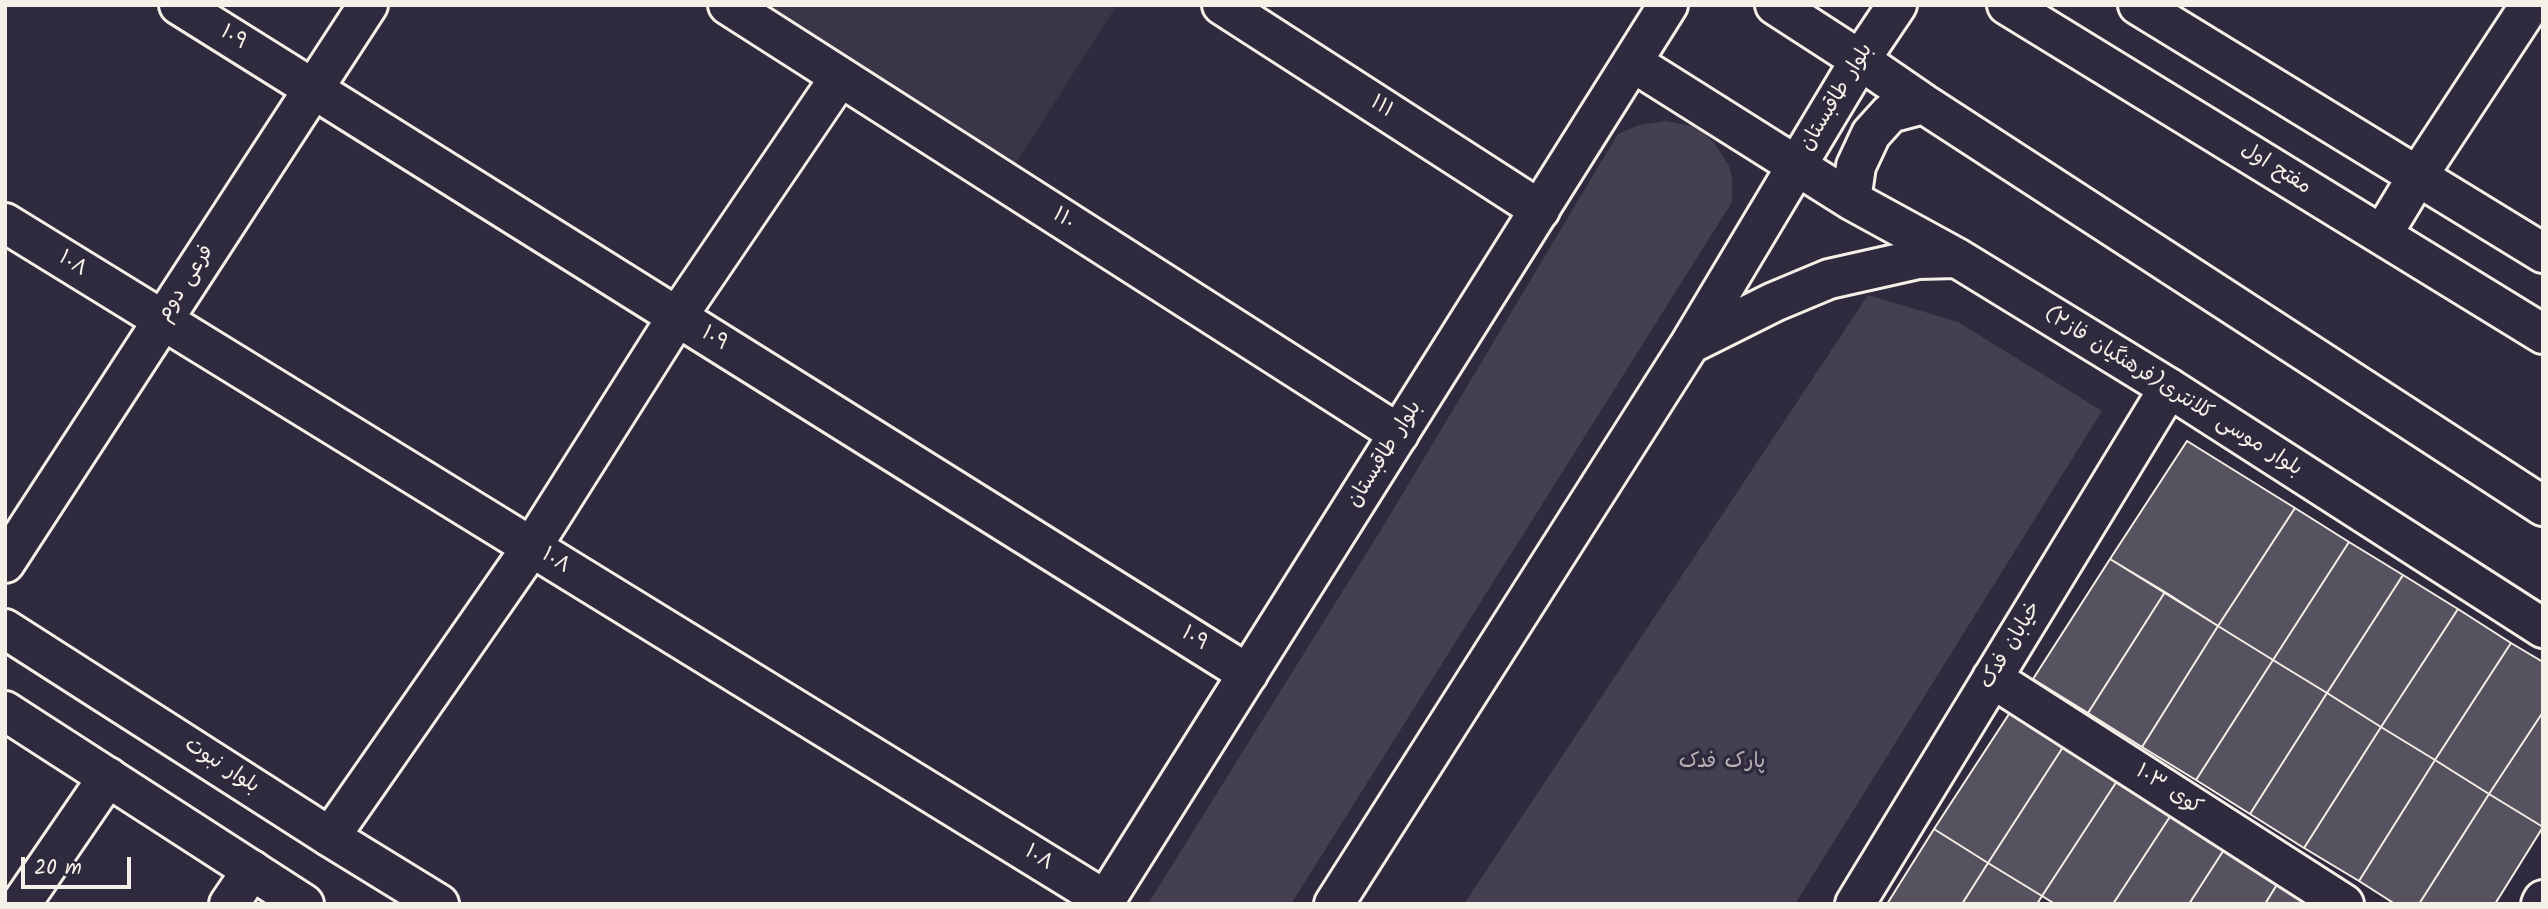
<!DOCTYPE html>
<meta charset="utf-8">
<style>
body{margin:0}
#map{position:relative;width:2548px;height:909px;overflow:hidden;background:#2f2a3d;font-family:Kalam,sans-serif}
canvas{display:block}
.frame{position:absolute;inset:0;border:7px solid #f4f1e8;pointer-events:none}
.scale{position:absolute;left:21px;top:857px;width:110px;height:32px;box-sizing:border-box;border:4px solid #f4f1e8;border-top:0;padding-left:9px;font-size:21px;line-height:24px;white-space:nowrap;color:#f4f1e8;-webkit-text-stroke:5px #2f2a3d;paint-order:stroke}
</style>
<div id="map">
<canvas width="2548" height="909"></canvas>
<div class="frame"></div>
<div class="scale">20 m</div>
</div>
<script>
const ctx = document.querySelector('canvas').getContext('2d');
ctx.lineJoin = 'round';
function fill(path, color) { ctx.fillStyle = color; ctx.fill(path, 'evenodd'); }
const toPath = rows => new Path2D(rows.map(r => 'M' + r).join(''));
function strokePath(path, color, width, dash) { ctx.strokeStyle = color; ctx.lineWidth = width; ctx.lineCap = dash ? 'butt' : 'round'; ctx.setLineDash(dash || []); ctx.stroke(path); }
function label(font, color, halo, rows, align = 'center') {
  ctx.font = font + ' Kalam,"Playpen Sans Arabic",sans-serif'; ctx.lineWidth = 7; ctx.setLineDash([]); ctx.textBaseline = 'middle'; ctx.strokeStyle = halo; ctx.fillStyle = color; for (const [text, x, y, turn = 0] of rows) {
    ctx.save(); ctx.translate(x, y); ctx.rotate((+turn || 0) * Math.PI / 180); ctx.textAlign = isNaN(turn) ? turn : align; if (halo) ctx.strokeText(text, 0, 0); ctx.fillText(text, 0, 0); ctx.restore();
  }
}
const built = toPath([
 [747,5,1117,5,1009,174]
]);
const green = toPath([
 [1666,121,1691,126,1703,132,1715,144,1729,166,1732,178,1732,202,1291,904,1148,904,1387,520,1618,134,1639,125],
 [1868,295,1958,322,2102,411,1795,904,1464,904]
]);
const building = toPath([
 [2187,441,2295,508,2218,626,2110,559,2187,441],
 [2295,508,2349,542,2273,660,2218,626,2295,508],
 [2349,542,2403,575,2327,693,2273,660,2349,542],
 [2110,559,2165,592,2088,713,2033,679,2110,559],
 [2403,575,2458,609,2381,727,2327,693,2403,575],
 [2165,592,2218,626,2142,747,2088,713,2165,592],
 [2458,609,2511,643,2435,760,2381,727,2458,609],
 [2218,626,2273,660,2196,780,2142,747,2218,626],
 [2511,643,2543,662,2543,712,2489,794,2435,760,2511,643],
 [2273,660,2327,693,2250,814,2196,780,2273,660],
 [2327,693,2381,727,2304,848,2250,814,2327,693],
 [2011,711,2065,744,1988,863,1934,829,2011,711],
 [2543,712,2543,827,2489,794,2543,712],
 [2381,727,2435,760,2359,881,2304,848,2381,727],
 [2065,744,2119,778,2042,896,1988,863,2065,744],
 [2435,760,2489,794,2419,904,2395,904,2359,881,2435,760],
 [2119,778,2173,812,2113,904,2055,904,2042,896,2119,778],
 [2489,794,2543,827,2495,904,2419,904,2489,794],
 [2173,812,2227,845,2189,904,2113,904,2173,812],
 [1934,829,1988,863,1962,904,1887,904,1934,829],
 [2227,845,2281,878,2265,904,2189,904,2227,845],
 [1988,863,2042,896,2037,904,1962,904,1988,863],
 [2281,878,2322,904,2265,904,2281,878]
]);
const minor = toPath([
 [179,5,1248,674],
 [728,5,1399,434],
 [1222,5,1540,210],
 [2007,5,2543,334],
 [2138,5,2543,253],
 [5,223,1105,900],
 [2382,235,2417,177,2530,5],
 [5,563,368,5],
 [1992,678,2344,904],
 [330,837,531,548,677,317,840,77],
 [21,904,108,777],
 [229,904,252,870],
 [1855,904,2169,388],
 [2541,904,2543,900]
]);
const major = toPath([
 [1775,5,1860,60,1924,104,2543,506],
 [1632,62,1851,200,1957,258,2169,388,2543,628],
 [1851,200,1856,166,1871,134,1890,113,1924,104],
 [1690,344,1774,302,1829,279,1918,259,1957,258],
 [5,629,330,837,439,904],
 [5,711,304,904],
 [1103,904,1668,5],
 [1334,904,1690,344,1860,60,1897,5]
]);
const streetNames = [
 ["۱۰۹",233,39,32],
 ["بلوار طاقبستان",1838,98,-59],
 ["۱۱۱",1381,108,33],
 ["مفتح اول",2275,170,32],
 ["۱۱۰",1063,220,33],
 ["۱۰۸",72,265,32],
 ["فرعی دوم",187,284,-57],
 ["۱۰۹",714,340,32],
 ["بلوار موسی کلانتری(فرهنگیان فاز۲)",2172,393,32],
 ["بلوار طاقبستان",1386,455,-58],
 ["۱۰۸",555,562,32],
 ["۱۰۹",1194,640,32],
 ["خیابان فدک",2012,646,-59],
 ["بلوار نبوت",221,767,33],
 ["کوی ۱۰۳",2168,791,33],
 ["۱۰۸",1038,859,32]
];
const parkNames = [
 ["پارک فدک",1722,763]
];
fill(built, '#3b3647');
fill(green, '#454050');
fill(building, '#56525f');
strokePath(building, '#f4f1e8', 2);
strokePath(minor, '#f4f1e8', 44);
strokePath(major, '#f4f1e8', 44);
strokePath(minor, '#2f2a3d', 38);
strokePath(major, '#2f2a3d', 38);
label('21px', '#f4f1e8', '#2f2a3d', streetNames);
label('21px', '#b7b3b3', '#2f2a3d', parkNames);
</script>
